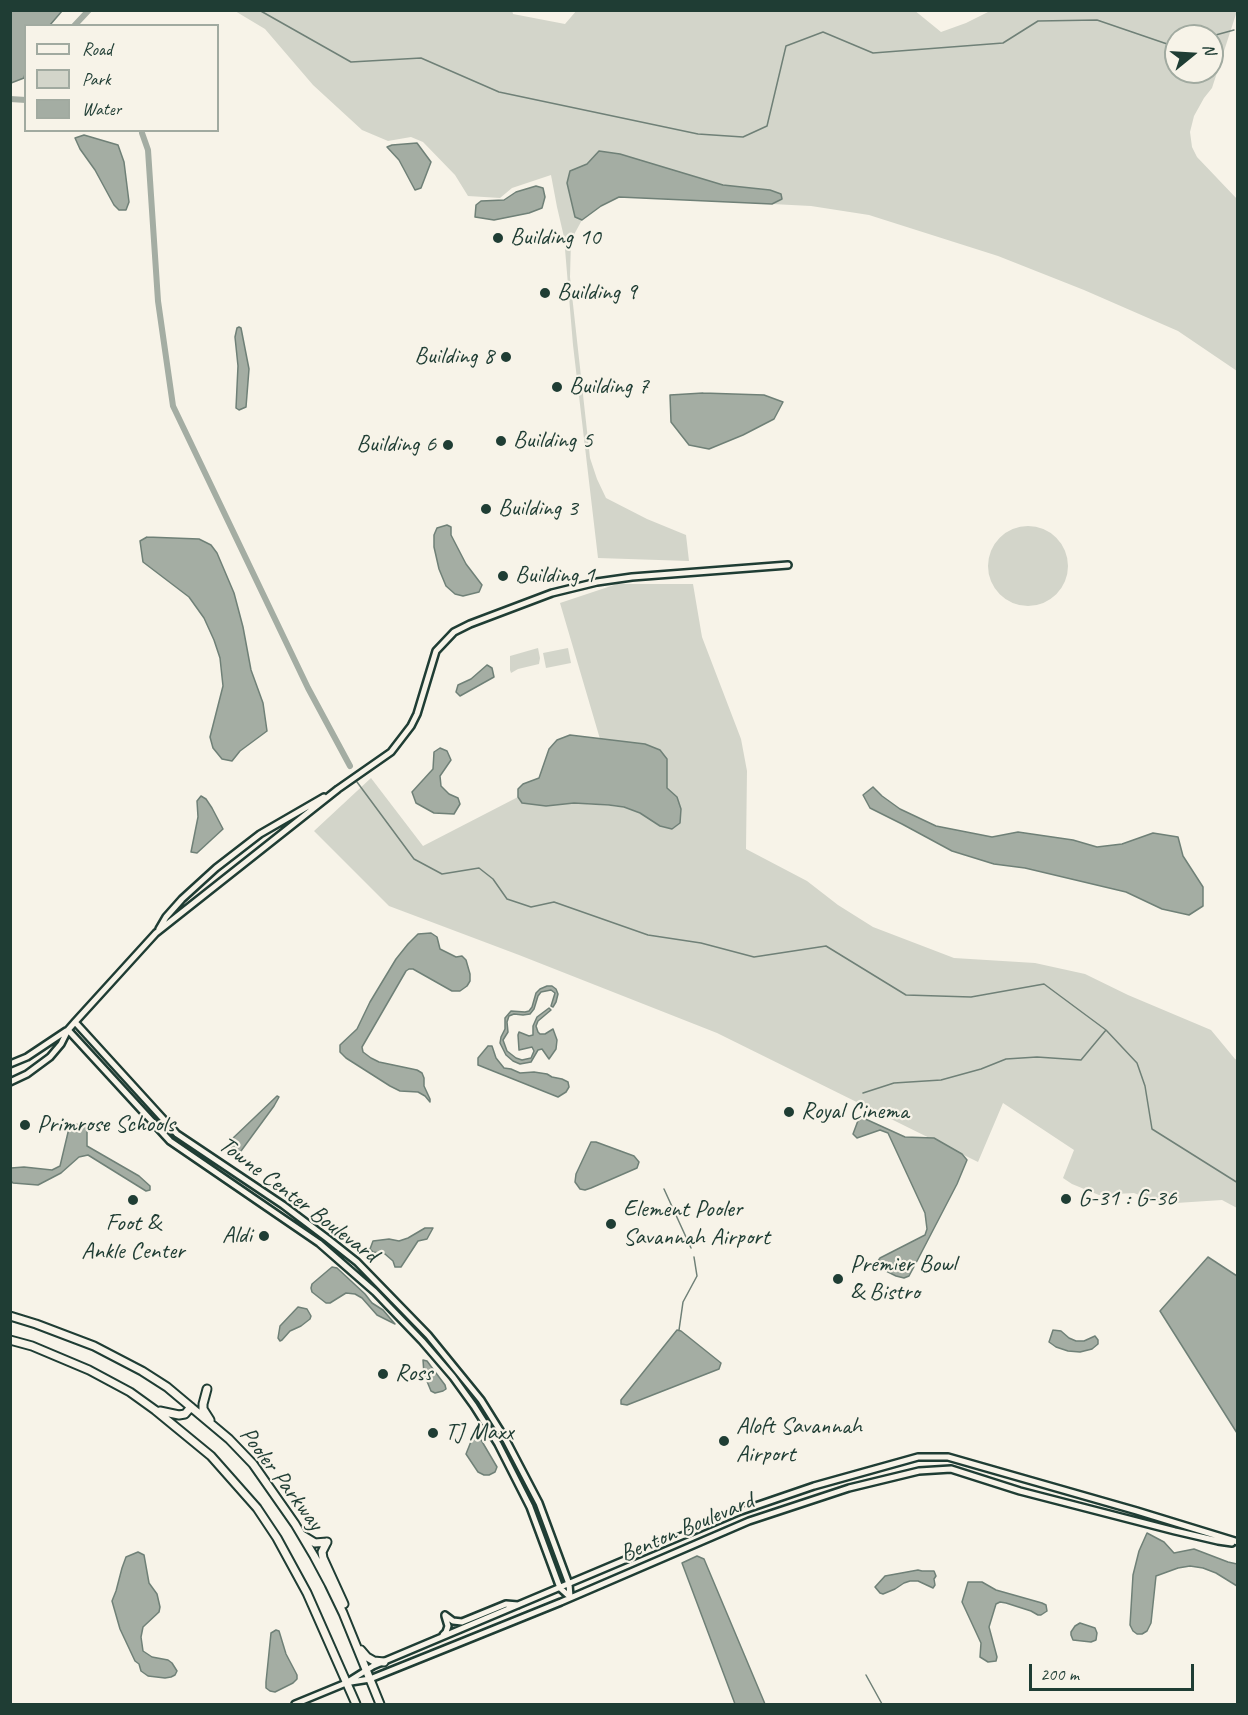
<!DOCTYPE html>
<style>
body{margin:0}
#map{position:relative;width:1248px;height:1715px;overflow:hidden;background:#f7f3e8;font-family:Caveat,sans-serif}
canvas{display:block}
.frame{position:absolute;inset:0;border:12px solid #1f3d34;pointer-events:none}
.legend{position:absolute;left:24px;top:24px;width:195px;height:108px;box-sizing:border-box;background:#f7f3e8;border:2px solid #a1aaa0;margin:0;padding:8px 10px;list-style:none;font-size:18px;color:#1f3d34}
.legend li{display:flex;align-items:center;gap:12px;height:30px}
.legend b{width:30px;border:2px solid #a1aaa0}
.north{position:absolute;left:1164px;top:24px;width:60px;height:60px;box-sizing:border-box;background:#f7f3e8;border:2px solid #a1aaa0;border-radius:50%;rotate:72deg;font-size:16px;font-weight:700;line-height:24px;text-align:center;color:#1f3d34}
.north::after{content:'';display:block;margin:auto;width:21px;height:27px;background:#1f3d34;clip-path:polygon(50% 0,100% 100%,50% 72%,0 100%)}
.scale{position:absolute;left:1029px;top:1664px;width:165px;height:27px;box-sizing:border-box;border:3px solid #1f3d34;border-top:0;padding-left:8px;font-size:18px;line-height:21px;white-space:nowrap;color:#1f3d34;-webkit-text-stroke:4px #f7f3e8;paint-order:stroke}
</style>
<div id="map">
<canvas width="1248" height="1715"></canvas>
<div class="frame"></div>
<ul class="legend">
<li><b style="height:8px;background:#f7f3e8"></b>Road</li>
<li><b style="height:16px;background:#d3d5ca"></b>Park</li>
<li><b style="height:16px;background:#a4ada3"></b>Water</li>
</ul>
<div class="north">N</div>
<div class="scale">200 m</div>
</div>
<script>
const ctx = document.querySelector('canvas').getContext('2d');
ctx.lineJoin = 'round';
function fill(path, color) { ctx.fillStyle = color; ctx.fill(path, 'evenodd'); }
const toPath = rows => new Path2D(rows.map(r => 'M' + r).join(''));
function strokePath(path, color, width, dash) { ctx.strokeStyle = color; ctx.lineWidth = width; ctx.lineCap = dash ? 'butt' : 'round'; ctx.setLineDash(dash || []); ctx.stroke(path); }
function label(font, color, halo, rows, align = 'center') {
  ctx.font = font + ' Caveat,sans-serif'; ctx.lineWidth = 4.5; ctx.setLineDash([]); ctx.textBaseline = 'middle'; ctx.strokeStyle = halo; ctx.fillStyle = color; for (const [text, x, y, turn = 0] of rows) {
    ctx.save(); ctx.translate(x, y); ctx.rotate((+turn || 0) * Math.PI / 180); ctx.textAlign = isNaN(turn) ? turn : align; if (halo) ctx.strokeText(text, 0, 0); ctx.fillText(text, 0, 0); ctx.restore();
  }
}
const green = toPath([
 [512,10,513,14,565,24,577,10,914,10,941,32,966,23,990,11,1237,11,1212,88,1204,98,1194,116,1190,132,1192,147,1197,157,1237,199,1237,371,1178,331,1084,290,998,256,869,215,811,206,772,204,782,199,770,190,723,185,620,154,599,151,587,164,570,171,575,216,582,220,571,240,570,277,590,458,597,479,606,498,647,519,686,535,689,561,598,558,573,345,564,237,557,207,551,175,512,188,500,198,468,196,455,175,423,142,411,137,388,141,362,130,313,85,265,29,235,11],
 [1176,36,1212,36,1212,72,1176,72],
 '988 566a40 40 0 1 1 80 0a40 40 0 1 1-80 0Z',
 [617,584,693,584,702,637,741,739,747,771,746,849,807,881,838,905,873,927,954,958,1035,963,1085,974,1128,995,1211,1030,1235,1059,1237,1060,1237,1208,1222,1200,1161,1204,1134,1193,1099,1195,1072,1184,1063,1178,1074,1150,1003,1103,978,1162,717,1033,519,955,389,906,314,831,371,778,423,846,518,797,522,803,546,806,574,803,624,807,640,813,660,826,672,829,680,823,677,797,667,788,667,777,645,744,600,739,560,603],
 [538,648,540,658,539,664,518,669,511,673,510,670,510,656],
 [568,648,571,663,546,668,543,653]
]);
const water = toPath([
 [11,10,62,11,50,25,26,26,25,74,24,78,11,83,11,10],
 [84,135,118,145,124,162,129,202,126,210,119,210,114,205,95,170,80,149,75,138,84,135],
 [417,143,431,162,421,188,415,190,399,160,387,147,392,145,417,143],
 [599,151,620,154,723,185,770,190,781,194,782,199,772,204,619,197,601,206,582,220,575,217,567,183,570,171,587,164,599,151],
 [536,186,543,188,545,197,542,208,529,213,494,220,475,217,476,205,481,201,504,200,516,192,536,186],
 [239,327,241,328,249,369,246,407,239,410,236,408,238,366,235,337,237,328,239,327],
 [703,393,764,395,783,402,774,419,743,435,709,449,689,445,671,422,670,395,703,393],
 [447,525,451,527,451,535,466,564,482,585,479,592,463,596,455,594,446,586,439,569,434,547,434,535,437,528,447,525],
 [147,537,199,539,211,545,217,553,234,593,243,627,251,670,263,703,267,731,240,751,232,761,222,759,213,748,210,737,223,686,220,658,214,640,204,618,189,597,143,562,140,541,147,537],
 [487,665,492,668,494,677,460,696,456,692,458,685,471,679,487,665],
 [570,735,645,744,660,750,667,759,667,788,677,797,681,809,680,823,672,829,660,826,640,813,624,807,609,805,574,803,546,806,522,803,518,797,518,789,523,784,539,778,549,749,557,740,570,735],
 [440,748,447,751,451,760,440,776,441,786,449,794,458,798,460,804,454,814,434,813,416,803,412,792,433,769,434,752,440,748],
 [873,787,882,796,900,809,936,826,992,837,1018,832,1073,840,1097,847,1122,844,1153,833,1178,837,1183,856,1203,887,1203,906,1189,915,1162,909,1126,892,1025,868,994,864,952,851,902,824,870,808,863,795,873,787],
 [201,796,206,799,212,808,223,829,197,853,191,852,198,817,197,801,201,796],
 [431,933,437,937,440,949,456,957,462,956,466,960,470,974,470,981,467,986,460,991,452,991,413,969,409,969,406,971,362,1047,363,1052,371,1058,379,1062,417,1070,422,1073,424,1078,424,1086,430,1099,430,1102,425,1096,418,1092,400,1091,390,1086,346,1058,340,1052,340,1045,357,1029,370,1002,396,959,408,944,418,934,431,933],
 [547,986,552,986,556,989,558,994,556,1002,553,1007,551,1006,555,993,551,990,541,992,538,996,534,1009,530,1014,523,1015,514,1014,509,1016,507,1022,508,1032,503,1040,507,1051,516,1058,522,1060,531,1058,534,1051,532,1047,519,1050,518,1035,519,1032,529,1036,533,1035,533,1026,537,1017,549,1008,551,1010,538,1021,536,1026,538,1032,540,1034,545,1034,553,1029,557,1040,556,1049,549,1059,542,1049,538,1050,531,1062,520,1064,513,1061,506,1055,500,1043,501,1037,505,1029,505,1018,511,1011,525,1012,529,1011,532,1007,536,993,540,989,547,986],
 [488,1046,492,1046,496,1058,504,1068,511,1069,520,1073,534,1072,547,1074,552,1077,562,1079,568,1082,569,1087,566,1092,558,1097,478,1065,478,1058,488,1046],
 [277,1096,279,1097,274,1106,241,1151,239,1153,234,1153,231,1145,231,1140,277,1096],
 [861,1117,905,1137,934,1138,962,1154,967,1160,957,1184,917,1261,909,1276,904,1278,896,1276,884,1270,879,1265,878,1261,880,1258,925,1235,927,1229,925,1213,888,1133,880,1130,857,1138,853,1134,859,1118,861,1117],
 [70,1124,87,1125,87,1146,139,1176,150,1186,150,1190,146,1191,88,1155,79,1157,61,1173,38,1185,13,1183,11,1181,11,1168,24,1167,52,1170,60,1166,70,1124],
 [591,1142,596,1142,634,1156,639,1162,637,1168,591,1188,585,1190,580,1189,575,1182,576,1174,591,1142],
 [425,1228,433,1228,427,1239,418,1241,401,1267,395,1267,393,1261,385,1254,373,1252,370,1249,373,1241,389,1239,399,1241,408,1238,425,1228],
 [1208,1257,1237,1276,1237,1433,1160,1311,1208,1257],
 [332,1267,337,1268,365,1294,372,1303,383,1310,395,1324,377,1315,362,1298,355,1294,346,1293,330,1303,326,1303,312,1292,311,1288,312,1284,332,1267],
 [298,1307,307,1309,311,1316,310,1319,301,1326,290,1331,282,1340,280,1341,278,1338,280,1326,298,1307],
 [677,1330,681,1331,721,1363,719,1369,627,1405,621,1404,621,1400,677,1330],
 [1053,1330,1061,1331,1069,1338,1076,1341,1084,1341,1095,1336,1098,1340,1098,1344,1092,1349,1080,1352,1068,1351,1056,1347,1049,1342,1053,1330],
 [423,1360,427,1361,445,1385,446,1389,443,1391,435,1393,431,1391,424,1374,423,1360],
 [477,1433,497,1467,495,1472,489,1475,484,1475,478,1472,466,1454,474,1434,477,1433],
 [1147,1533,1164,1542,1174,1553,1194,1549,1228,1562,1237,1564,1237,1586,1216,1573,1203,1568,1190,1566,1178,1568,1156,1576,1151,1623,1147,1631,1142,1634,1137,1634,1133,1631,1130,1625,1133,1575,1139,1551,1147,1533],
 [138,1552,144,1555,149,1583,157,1594,160,1607,159,1612,143,1627,141,1637,143,1651,152,1657,168,1660,172,1663,177,1671,175,1675,171,1677,165,1678,148,1676,141,1671,139,1664,135,1661,120,1629,112,1601,116,1591,122,1568,126,1557,138,1552],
 [697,1556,704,1559,765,1704,735,1704,682,1563,697,1556],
 [918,1570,922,1571,934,1571,936,1576,934,1579,935,1585,933,1588,918,1581,910,1581,904,1583,895,1589,883,1594,880,1593,875,1587,885,1576,918,1570],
 [968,1582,982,1582,996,1590,1042,1603,1046,1605,1047,1611,1041,1615,1038,1615,1031,1611,1006,1603,1000,1602,996,1604,989,1627,997,1657,996,1661,988,1662,980,1657,981,1643,962,1602,968,1582],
 [1080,1623,1095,1628,1097,1633,1096,1640,1091,1642,1073,1640,1071,1635,1071,1632,1075,1626,1080,1623],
 [276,1630,279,1631,286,1654,297,1675,297,1679,293,1683,275,1692,270,1691,266,1688,266,1682,271,1633,276,1630]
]);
const stream = toPath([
 [259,10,351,62,421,58,499,92,698,134,743,137,767,126,786,46,823,32,873,53,1003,43,1038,21,1097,20,1173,46,1176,45],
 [1212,36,1234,30],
 [357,782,414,859,442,874,479,868,493,879,507,899,531,907,554,902,648,935,701,943,754,957,826,946,906,995,971,997,1044,984,1106,1030,1081,1060,1037,1057,1006,1059,981,1069,941,1080,894,1083,863,1093],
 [1106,1030,1137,1063,1145,1086,1152,1129,1238,1183],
 [664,1189,691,1248],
 [679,1330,683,1302,697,1276,694,1257],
 [866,1675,882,1704]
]);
const canal = toPath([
 [74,26,89,10],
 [10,99,26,100],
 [142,133,148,150,158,301,173,406,308,688,350,766]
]);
const minor = toPath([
 [159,929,166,917,182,899,216,868,260,834,324,797],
 [75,1022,177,1134,283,1205,328,1239,357,1262,428,1335,481,1400,506,1440,539,1503,569,1584,570,1597],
 [68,1030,170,1141,319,1243,375,1292,422,1341,453,1377,474,1406,498,1444,530,1507,560,1588,570,1597],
 [10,1064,27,1057,66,1031],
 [10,1082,27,1074,50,1057,61,1044,68,1030,75,1022,156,933,338,789,391,752,411,726,417,714,436,651,454,632,470,624,552,593,597,582,632,577,788,565],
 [445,1615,453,1621,462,1622,506,1604,518,1605],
 [443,1635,446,1632,448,1626,445,1616],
 [351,1682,370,1679,457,1644,561,1602,749,1521,849,1488,919,1471,951,1469,1020,1491,1175,1531,1218,1541,1232,1543],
 [295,1704,346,1683,373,1666,741,1511,814,1486,918,1457,948,1457,1137,1511,1238,1542]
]);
const major = toPath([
 [10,1316,36,1324,94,1346,142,1371,167,1387,229,1439,253,1464,295,1524,314,1556,329,1584,343,1613,380,1704],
 [10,1340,32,1346,89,1370,130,1392,155,1410,211,1456,257,1508,277,1538,307,1593,356,1704],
 [207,1389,203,1404,203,1409,210,1420],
 [160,1411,179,1415,185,1414,191,1407],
 [302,1535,315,1543,327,1542],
 [327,1542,322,1552,323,1558,344,1604],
 [361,1650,367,1657,374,1661,384,1662]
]);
const markers = [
 [498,238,6,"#1f3d34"],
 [545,293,6,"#1f3d34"],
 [506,357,6,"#1f3d34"],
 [557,387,6,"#1f3d34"],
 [501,441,6,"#1f3d34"],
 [448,445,6,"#1f3d34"],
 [486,509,6,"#1f3d34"],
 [503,576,6,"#1f3d34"],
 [789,1112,6,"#1f3d34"],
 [25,1125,6,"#1f3d34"],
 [1066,1199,6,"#1f3d34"],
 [133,1200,6,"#1f3d34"],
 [611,1224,6,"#1f3d34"],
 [264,1236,6,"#1f3d34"],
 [838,1279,6,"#1f3d34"],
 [383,1374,6,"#1f3d34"],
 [433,1433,6,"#1f3d34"],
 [724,1441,6,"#1f3d34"]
];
const poiNames = [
 ["Building 10",510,238],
 ["Building 9",557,293],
 ["Building 8",494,357,"right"],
 ["Building 7",569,387],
 ["Building 5",513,441],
 ["Building 6",436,445,"right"],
 ["Building 3",498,509],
 ["Building 1",515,576],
 ["Royal Cinema",801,1112],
 ["Primrose Schools",37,1125],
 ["G-31 : G-36",1078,1199],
 ["Element Pooler",623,1210],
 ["Savannah Airport",623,1238],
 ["Foot &",133,1224,"center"],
 ["Ankle Center",133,1252,"center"],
 ["Aldi",252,1236,"right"],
 ["Premier Bowl",850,1265],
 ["& Bistro",850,1293],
 ["Ross",395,1374],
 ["Aloft Savannah",736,1427],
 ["Airport",736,1455],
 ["TJ Maxx",445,1433]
];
const streetNames = [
 ["Towne Center Boulevard",298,1200,37],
 ["Pooler Parkway",281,1479,53],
 ["Benton Boulevard",687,1528,-23]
];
fill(green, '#d3d5ca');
fill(water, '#a4ada3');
strokePath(water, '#6f8077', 1.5);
strokePath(stream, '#6f8077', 1.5);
strokePath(canal, '#a4ada3', 6);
strokePath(minor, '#1f3d34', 10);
strokePath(major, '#1f3d34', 11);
strokePath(minor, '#f7f3e8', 5);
strokePath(major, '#f7f3e8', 7);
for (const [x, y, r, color] of markers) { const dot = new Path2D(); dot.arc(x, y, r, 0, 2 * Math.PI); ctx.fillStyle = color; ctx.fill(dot); strokePath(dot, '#f7f3e8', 2); }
label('24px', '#1f3d34', '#f7f3e8', poiNames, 'left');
label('24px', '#1f3d34', '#f7f3e8', streetNames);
</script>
